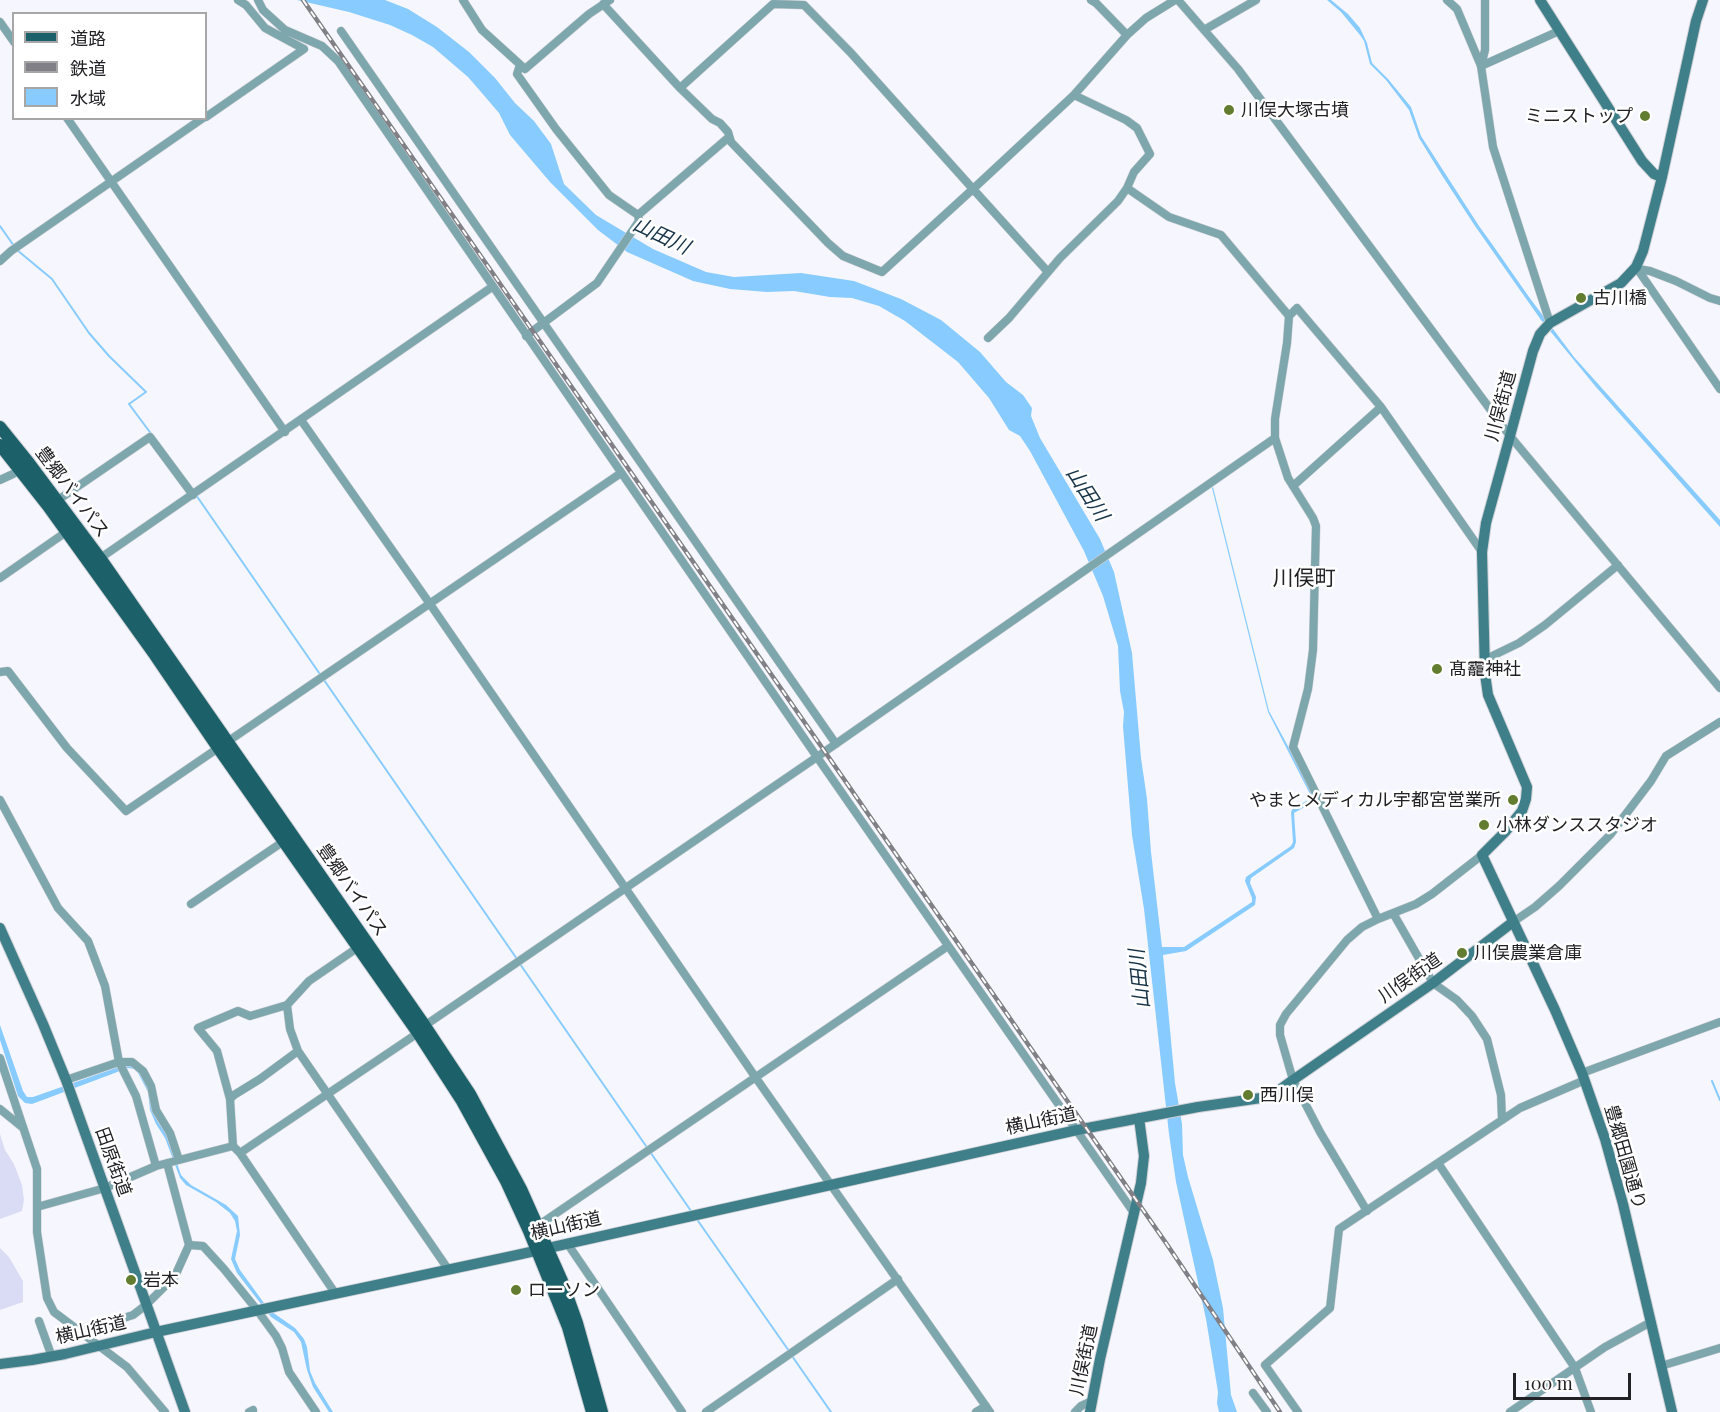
<!DOCTYPE html>
<meta charset="utf-8">
<style>
body{margin:0}
#map{position:relative;width:1720px;height:1412px;overflow:hidden;background:#f6f7fe;font-family:"Playfair Display","Noto Sans JP",serif}
canvas{display:block}
.legend{position:absolute;left:12px;top:12px;width:195px;height:108px;box-sizing:border-box;background:#fff;border:2px solid #a7a7a8;margin:0;padding:8px 10px;list-style:none;font-size:18px;color:#222226}
.legend li{display:flex;align-items:center;gap:12px;height:30px}
.legend b{width:30px;border:2px solid #a7a7a8}
.scale{position:absolute;left:1513px;top:1373px;width:118px;height:27px;box-sizing:border-box;border:3px solid #222226;border-top:0;padding-left:8px;font-size:18px;line-height:21px;white-space:nowrap;color:#222226;-webkit-text-stroke:4px #fff;paint-order:stroke}
</style>
<div id="map">
<canvas width="1720" height="1412"></canvas>
<ul class="legend">
<li><b style="height:8px;background:#1c606a"></b>道路</li>
<li><b style="height:8px;background:#808086"></b>鉄道</li>
<li><b style="height:16px;background:#88cbff"></b>水域</li>
</ul>
<div class="scale">100 m</div>
</div>
<script>
const ctx = document.querySelector('canvas').getContext('2d');
ctx.lineJoin = 'round';
function fill(path, color) { ctx.fillStyle = color; ctx.fill(path, 'evenodd'); }
const toPath = rows => new Path2D(rows.map(r => 'M' + r).join(''));
function strokePath(path, color, width, dash) { ctx.strokeStyle = color; ctx.lineWidth = width; ctx.lineCap = dash ? 'butt' : 'round'; ctx.setLineDash(dash || []); ctx.stroke(path); }
function label(font, color, halo, rows, align = 'center') {
  ctx.font = font + ' "Playfair Display","Noto Sans JP",serif'; ctx.lineWidth = 5; ctx.setLineDash([]); ctx.textBaseline = 'middle'; ctx.strokeStyle = halo; ctx.fillStyle = color; for (const [text, x, y, turn = 0] of rows) {
    ctx.save(); ctx.translate(x, y); ctx.rotate((+turn || 0) * Math.PI / 180); ctx.textAlign = isNaN(turn) ? turn : align; if (halo) ctx.strokeText(text, 0, 0); ctx.fillText(text, 0, 0); ctx.restore();
  }
}
const green = toPath([
 [0,1134,5,1150,14,1164,22,1185,24,1200,22,1211,0,1219],
 [0,1248,9,1257,23,1281,23,1302,0,1310]
]);
const water = toPath([
 [297,0,385,0,408,9,437,27,469,52,495,78,515,103,534,121,551,144,564,184,596,215,653,249,706,272,734,277,801,273,854,281,901,299,941,320,980,352,1006,382,1023,395,1032,408,1031,416,1040,438,1100,539,1114,572,1132,653,1141,758,1147,799,1151,852,1162,947,1184,947,1252,902,1252,898,1245,881,1246,877,1291,846,1293,842,1291,812,1293,808,1312,798,1268,712,1212,488,1213,487,1269,711,1317,800,1294,813,1296,842,1294,848,1251,878,1250,883,1256,897,1255,905,1186,951,1163,955,1175,1083,1182,1124,1183,1155,1188,1177,1213,1260,1223,1308,1231,1395,1237,1412,1219,1412,1217,1403,1218,1392,1206,1319,1176,1182,1169,1134,1144,909,1132,835,1123,726,1124,712,1120,691,1118,646,1103,596,1084,551,1030,451,1020,436,1009,430,989,398,958,362,905,321,879,306,852,298,830,297,794,291,767,292,730,289,693,281,627,252,598,230,550,182,510,135,499,113,481,92,468,77,433,47,412,35,390,25,349,12],
 [1327,0,1331,0,1348,14,1360,28,1367,43,1372,63,1388,79,1411,107,1421,136,1479,226,1492,244,1529,297,1574,357,1720,520,1720,527,1596,387,1541,320,1475,226,1443,177,1419,138,1409,110,1386,80,1370,64,1364,41,1360,35,1341,12],
 [0,1025,23,1091,27,1097,33,1097,127,1064,133,1065,145,1079,154,1112,158,1122,168,1136,181,1175,191,1185,226,1205,238,1216,240,1235,235,1259,240,1270,264,1303,275,1314,295,1328,304,1339,307,1347,310,1371,315,1383,333,1412,329,1412,313,1387,307,1370,301,1342,294,1332,271,1317,237,1273,231,1259,237,1231,235,1221,230,1213,216,1202,186,1185,180,1178,165,1138,156,1124,150,1110,148,1092,138,1073,134,1069,128,1068,32,1104,25,1103,18,1096,0,1040]
]);
const stream = toPath([
 [0,226,14,246],
 [17,250,52,279,89,333,109,356,146,392,129,404,152,435],
 [196,495,517,959],
 [520,964,691,1211],
 [1712,1081,1720,1100],
 [696,1218,789,1351],
 [792,1356,831,1412]
]);
const street = toPath([
 [258,0,263,10,285,30,322,46,338,61,817,757,1134,1213],
 [463,0,482,30,525,69,589,14,610,0],
 [1091,0,1096,3,1127,35],
 [1178,0,1238,69,1510,436,1720,688],
 [1447,0,1457,9,1481,66,1493,147,1550,323],
 [603,4,680,88,712,119,720,123,728,132,731,142,828,243,843,256,882,272,973,189,1048,272],
 [0,22,14,42],
 [1204,30,1256,0],
 [341,31,836,744],
 [520,65,517,74,556,129,609,195,638,215,639,221,597,283,526,336],
 [1481,66,1559,31],
 [1481,66,1485,50,1485,0],
 [680,88,773,4,804,5,851,53,973,189,1074,95,1127,35,1146,18,1175,0],
 [206,117,304,49,265,28,246,5,238,0],
 [67,118,285,432],
 [1127,188,1169,217,1221,235,1289,316,1287,343,1275,419,1275,438,1288,478,1313,518,1316,526,1313,650,1308,689,1293,747,1378,919],
 [638,215,729,137],
 [0,261,11,251,203,118],
 [1636,267,1720,389],
 [1638,269,1650,271,1676,281,1710,298,1720,301],
 [1289,316,1297,308,1381,407,1482,552],
 [988,338,1009,318,1060,258,1118,201,1127,188,1134,172,1150,154,1137,128,1126,120,1074,95],
 [301,420,430,604,756,1078,990,1412],
 [0,480,13,474,23,468],
 [1293,486,1381,407],
 [55,502,150,437,193,495],
 [99,559,492,287],
 [0,578,69,530],
 [1485,658,1488,658,1519,643,1545,625,1618,565],
 [0,672,8,671,67,748,126,811,621,473],
 [0,800,58,908,88,941,105,986,119,1062,136,1096,156,1166],
 [191,904,287,839],
 [1393,913,1433,983,1457,1000,1472,1016,1487,1039,1501,1095,1502,1120],
 [1513,922,1535,907,1559,886,1610,835,1651,781,1666,756,1720,722],
 [298,1051,448,1269],
 [0,1058,37,1169,37,1232,47,1298,54,1312,127,1367,165,1412],
 [1582,1073,1720,1022],
 [66,1080,119,1062,132,1062,143,1071,151,1086,156,1110,170,1133,179,1160],
 [230,1099,217,1051,198,1028,238,1011,250,1016,287,1005],
 [0,1109,22,1127],
 [240,1153,418,1033,430,1022,817,757,1275,438],
 [167,1163,189,1245,203,1246,224,1269,257,1310,276,1336,282,1348,289,1372,316,1412],
 [1438,1163,1575,1368,1591,1412],
 [37,1207,105,1188,156,1166,233,1146],
 [1367,1211,1320,1132,1293,1080,1280,1035,1280,1025,1286,1014,1347,940,1362,927,1378,919,1416,904,1432,894,1482,855],
 [536,1227,948,946],
 [567,1243,682,1412],
 [335,1293,240,1153,233,1146,230,1099,234,1095,260,1079,298,1051,290,1029,287,1005,309,981,360,946],
 [39,1321,52,1357],
 [80,1332,133,1315,146,1305,175,1276,189,1245],
 [1661,1366,1720,1348],
 [1253,1393,1267,1412],
 [249,1412,253,1410],
 [706,1412,898,1279],
 [976,1412,986,1406],
 [1075,1412,1081,1406,1092,1401],
 [1298,1412,1265,1365,1330,1308,1339,1229,1520,1108,1585,1080],
 [1510,1412,1605,1347,1651,1322]
]);
const secondary = toPath([
 [1540,0,1642,161,1654,174,1662,177],
 [0,928,43,1024,66,1080,185,1412],
 [0,1364,32,1360,65,1354,156,1332,517,1255,1077,1130,1198,1107,1268,1097,1275,1093,1293,1080,1433,983,1513,922],
 [1090,1412,1100,1359,1141,1183,1144,1156,1139,1118],
 [1672,1412,1623,1204,1605,1139,1582,1073,1555,1010,1482,855,1505,832,1522,811,1526,799,1527,787,1488,695,1485,674,1482,552,1486,523,1510,436,1533,351,1540,334,1550,323,1621,283,1636,267,1643,251,1662,177,1696,21,1703,0]
]);
const primary = toPath([
 [0,427,29,463,100,558,425,1026,470,1094,521,1189,562,1281,577,1323,602,1412],
 [0,445,48,506,155,655,219,749,418,1033,462,1101,506,1181,529,1231,568,1327,592,1412]
]);
const rail = toPath([
 [303,0,1166,1243,1280,1412]
]);
const markers = [
 [1229,110,6,"#627d30"],
 [1645,116,6,"#627d30"],
 [1581,298,6,"#627d30"],
 [1437,669,6,"#627d30"],
 [1513,800,6,"#627d30"],
 [1484,825,6,"#627d30"],
 [1462,953,6,"#627d30"],
 [1248,1095,6,"#627d30"],
 [131,1280,6,"#627d30"],
 [516,1290,6,"#627d30"]
];
const poiNames = [
 ["川俣大塚古墳",1241,110],
 ["ミニストップ",1633,116,"right"],
 ["古川橋",1593,298],
 ["髙靇神社",1449,669],
 ["やまとメディカル宇都宮営業所",1501,800,"right"],
 ["小林ダンススタジオ",1496,825],
 ["川俣農業倉庫",1474,953],
 ["西川俣",1260,1095],
 ["岩本",143,1280],
 ["ローソン",528,1290]
];
const streetNames = [
 ["川俣街道",1501,406,-75],
 ["豊郷バイパス",72,492,53],
 ["豊郷バイパス",352,890,55],
 ["川俣街道",1410,978,-35],
 ["横山街道",1041,1121,-12],
 ["豊郷田園通り",1625,1157,74],
 ["田原街道",113,1162,70],
 ["横山街道",566,1226,-13],
 ["横山街道",91,1330,-13],
 ["川俣街道",1084,1360,-78]
];
const waterNames = [
 ["山田川",661,236,25],
 ["山田川",1087,494,57],
 ["山田川",1140,979,-96]
];
const quarterNames = [
 ["川俣町",1304,578]
];
fill(green, '#d9dcf4');
fill(water, '#88cbff');
strokePath(stream, '#88cbff', 2);
strokePath(street, '#d0d1d7', 9);
strokePath(secondary, '#d0d1d7', 12);
strokePath(primary, '#d0d1d7', 14);
strokePath(street, '#7ea7ad', 8);
strokePath(secondary, '#3e7f89', 10);
strokePath(primary, '#1c606a', 12);
strokePath(rail, '#808086', 4.5);
strokePath(rail, '#fff', 2, [7]);
for (const [x, y, r, color] of markers) { const dot = new Path2D(); dot.arc(x, y, r, 0, 2 * Math.PI); ctx.fillStyle = color; ctx.fill(dot); strokePath(dot, '#fff', 2); }
label('18px', '#222226', '#fff', poiNames, 'left');
label('18px', '#222226', '#fff', streetNames);
label('italic 20px', '#163348', '#fff', waterNames);
label('21px', '#222226', '#fff', quarterNames);
</script>
